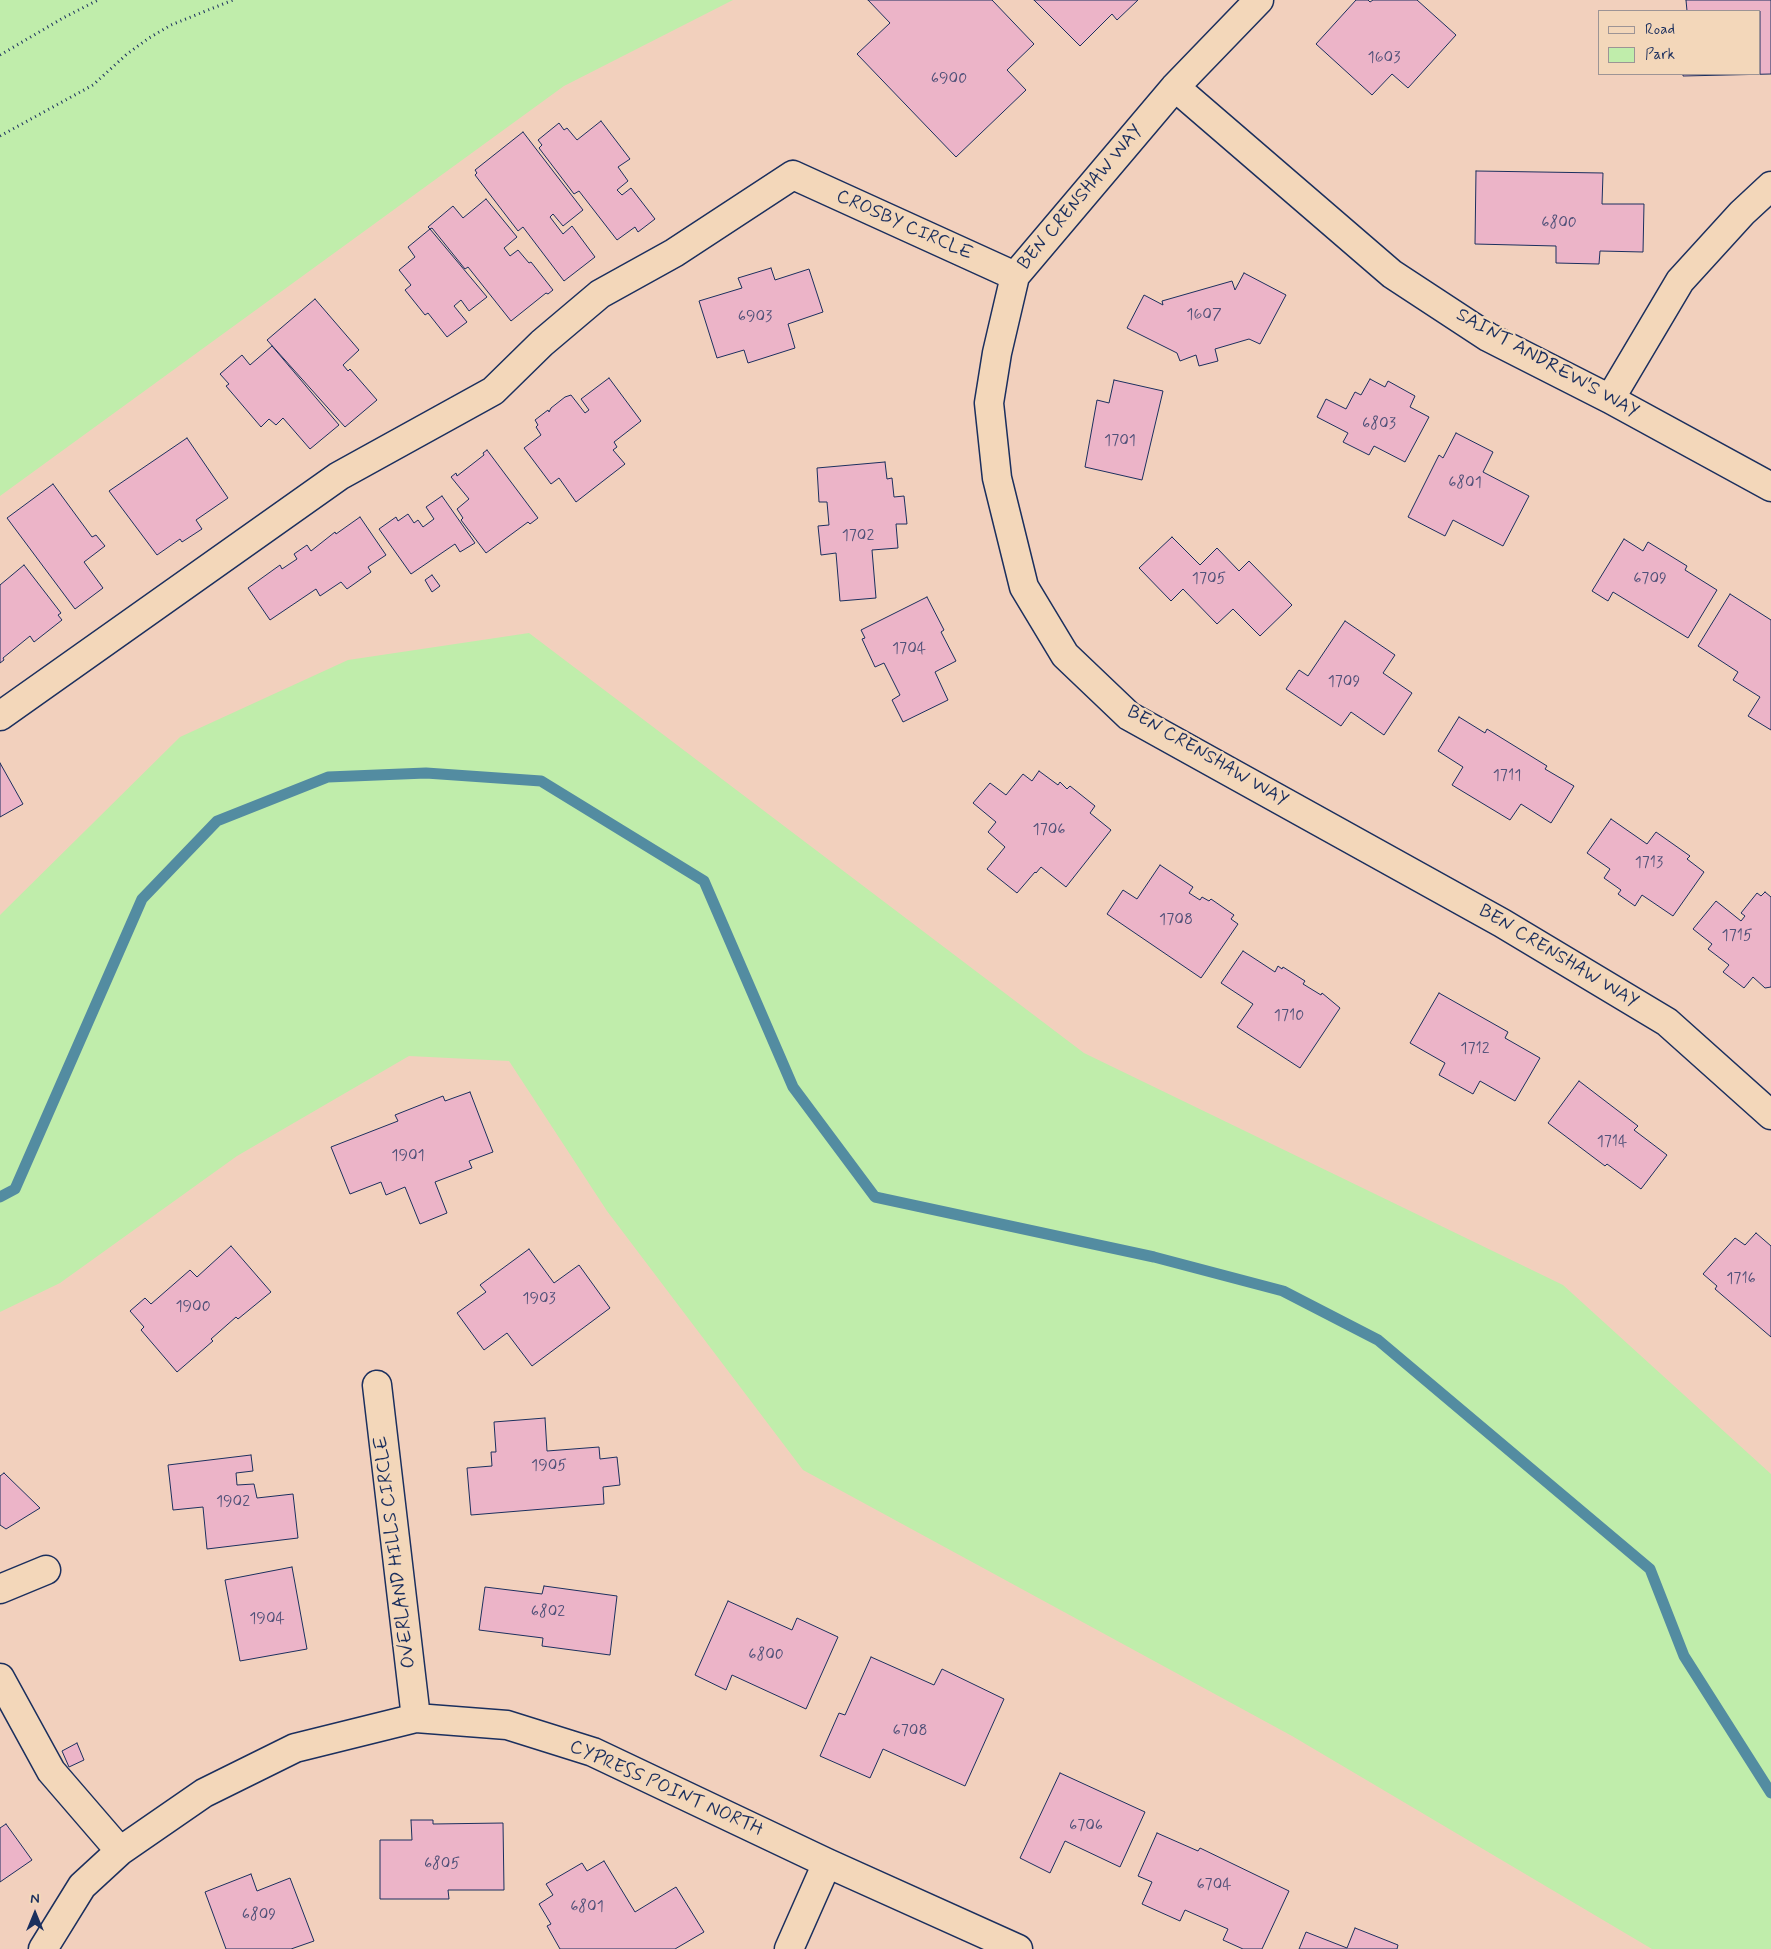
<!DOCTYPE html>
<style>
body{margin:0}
#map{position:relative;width:1771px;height:1949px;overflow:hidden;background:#f2d0bd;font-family:Mynerve,sans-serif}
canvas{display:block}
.legend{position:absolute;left:1598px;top:10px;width:162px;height:65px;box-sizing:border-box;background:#f3d7ba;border:1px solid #9d9495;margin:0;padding:6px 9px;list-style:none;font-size:15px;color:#1b2f5e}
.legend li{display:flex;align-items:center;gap:10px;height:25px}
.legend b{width:25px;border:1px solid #9d9495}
.north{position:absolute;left:10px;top:1889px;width:50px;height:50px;-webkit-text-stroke:4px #f3d7ba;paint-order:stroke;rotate:0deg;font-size:14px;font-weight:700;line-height:20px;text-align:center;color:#1b2f5e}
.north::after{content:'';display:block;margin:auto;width:18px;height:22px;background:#1b2f5e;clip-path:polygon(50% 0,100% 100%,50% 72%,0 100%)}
</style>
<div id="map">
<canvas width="1771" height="1949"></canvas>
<ul class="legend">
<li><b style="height:6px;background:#f3d7ba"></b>Road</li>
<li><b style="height:14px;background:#c0edab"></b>Park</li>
</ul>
<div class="north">N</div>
</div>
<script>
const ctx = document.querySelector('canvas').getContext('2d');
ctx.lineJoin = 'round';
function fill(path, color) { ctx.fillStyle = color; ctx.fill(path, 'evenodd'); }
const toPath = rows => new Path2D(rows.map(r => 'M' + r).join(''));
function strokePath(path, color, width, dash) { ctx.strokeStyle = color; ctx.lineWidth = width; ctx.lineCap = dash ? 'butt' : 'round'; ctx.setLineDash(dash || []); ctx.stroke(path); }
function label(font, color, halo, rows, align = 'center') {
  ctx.font = font + ' Mynerve,sans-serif'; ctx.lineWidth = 5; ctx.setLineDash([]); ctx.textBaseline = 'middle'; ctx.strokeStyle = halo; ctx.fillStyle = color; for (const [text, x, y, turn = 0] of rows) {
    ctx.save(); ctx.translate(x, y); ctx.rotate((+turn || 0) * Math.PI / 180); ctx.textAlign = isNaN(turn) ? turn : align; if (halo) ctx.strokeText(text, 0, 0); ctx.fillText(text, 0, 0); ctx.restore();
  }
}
const green = toPath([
 [0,0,733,0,564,86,0,496],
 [529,633,1084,1053,1563,1285,1771,1474,1771,1949,1652,1949,1292,1736,803,1470,607,1211,509,1061,409,1056,237,1156,60,1283,0,1312,0,915,180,737,348,660]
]);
const stream = toPath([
 [0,1197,15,1189,142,899,217,821,328,777,426,773,541,781,704,881,793,1087,875,1197,1154,1257,1283,1291,1378,1340,1650,1569,1684,1656,1771,1793]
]);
const building = toPath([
 [868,0,992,0,1034,44,1007,70,1026,90,956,157,857,54,890,23,868,0],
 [1034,0,1138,0,1117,20,1112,14,1080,46,1034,0],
 [1356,0,1368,0,1370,2,1373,0,1417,0,1456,35,1408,88,1392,74,1372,95,1316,44,1356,0],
 [1686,0,1771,0,1771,74,1683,76,1683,74,1760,74,1760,11,1687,11,1686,0],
 [601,121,630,159,618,167,628,181,617,190,622,195,631,188,655,219,638,232,635,227,617,240,579,191,574,194,539,148,542,145,538,140,559,123,564,130,567,128,577,140,601,121],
 [523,132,583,210,563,226,553,214,550,217,563,234,572,226,595,257,564,281,523,227,518,231,475,175,477,173,475,170,523,132],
 [1476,171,1603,173,1602,204,1644,204,1643,252,1600,251,1599,264,1556,263,1556,246,1475,244,1476,171],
 [486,199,517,237,504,248,510,256,518,250,529,263,531,262,553,290,548,294,546,293,511,321,468,267,465,269,432,228,430,229,428,227,453,206,463,218,486,199],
 [430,229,487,297,469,311,461,300,454,306,467,322,447,337,428,313,425,315,405,290,411,285,399,270,415,257,408,247,430,229],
 [771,268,775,280,809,269,823,312,788,324,795,348,748,363,744,350,717,358,699,301,742,288,738,278,771,268],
 [1244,273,1286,295,1260,344,1249,339,1215,349,1218,361,1199,366,1196,355,1180,361,1177,353,1127,328,1144,295,1163,305,1162,301,1232,281,1235,290,1244,273],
 [315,299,359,350,343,365,348,371,350,369,377,400,345,427,267,340,315,299],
 [272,346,339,425,310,449,283,418,276,425,269,419,261,427,226,386,229,384,220,374,242,355,250,365,272,346],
 [609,378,641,421,614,442,617,447,613,450,625,464,576,502,559,478,551,484,524,448,541,435,536,427,538,425,535,420,548,410,549,412,551,408,565,397,571,395,585,413,589,410,581,399,609,378],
 [1370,379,1385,387,1388,381,1415,396,1410,407,1429,417,1405,462,1374,446,1369,455,1343,442,1348,433,1317,417,1326,399,1346,409,1355,392,1361,395,1370,379],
 [1114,380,1163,391,1142,480,1085,467,1097,400,1109,403,1114,380],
 [1456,433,1493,452,1483,472,1529,496,1503,546,1453,520,1445,536,1408,517,1439,455,1443,458,1456,433],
 [187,438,228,498,196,520,202,529,182,542,180,539,157,555,109,491,187,438],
 [487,450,538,518,530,524,528,522,486,553,461,520,463,518,457,509,469,499,451,477,456,473,457,476,484,455,483,453,487,450],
 [885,462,887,479,892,478,894,497,904,496,907,524,896,524,898,548,872,550,876,598,840,601,836,553,821,555,818,526,829,525,827,502,819,502,817,468,885,462],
 [53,484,92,537,96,535,105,546,84,562,103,588,75,609,7,518,53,484],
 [442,496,475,543,460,552,455,544,411,574,379,529,396,517,398,521,408,514,414,523,418,520,423,527,434,519,426,507,442,496],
 [360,517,386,555,368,567,371,572,347,589,341,582,320,596,316,589,270,620,248,588,280,565,282,569,297,559,294,554,307,545,311,551,335,532,336,534,360,517],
 [1172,537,1200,565,1217,548,1239,571,1249,561,1292,605,1260,636,1233,609,1217,624,1183,589,1171,601,1139,568,1172,537],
 [1624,539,1643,551,1648,542,1687,566,1685,570,1717,590,1688,638,1613,592,1608,601,1592,591,1624,539],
 [24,565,61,613,58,615,62,620,34,642,30,636,3,658,4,660,0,663,0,585,24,565],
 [432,575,440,586,432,592,425,580,432,575],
 [1730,594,1771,620,1771,730,1748,716,1760,697,1733,680,1738,672,1698,646,1730,594],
 [927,597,944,630,941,632,956,661,935,672,948,700,903,722,892,700,900,695,884,663,875,667,862,639,865,638,861,630,927,597],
 [1345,621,1395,655,1383,673,1412,693,1384,735,1351,712,1341,726,1286,689,1299,670,1308,676,1345,621],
 [1459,717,1485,733,1487,729,1547,766,1545,769,1574,786,1551,823,1521,804,1510,820,1452,785,1463,767,1438,751,1459,717],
 [0,763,23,804,0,817,0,763],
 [1039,771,1058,785,1060,782,1067,789,1070,786,1095,806,1090,813,1111,830,1066,887,1041,867,1036,873,1035,872,1017,893,987,869,1005,847,988,832,996,822,973,803,990,783,1006,795,1023,774,1032,781,1039,771],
 [1611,819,1647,844,1656,832,1690,856,1687,859,1704,872,1673,916,1642,895,1635,906,1618,894,1621,890,1604,878,1610,869,1587,853,1611,819],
 [1160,865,1193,887,1189,893,1200,900,1202,897,1209,901,1211,899,1234,915,1231,919,1238,924,1201,978,1107,914,1123,890,1137,899,1160,865],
 [1765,892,1771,897,1771,987,1765,988,1753,977,1744,988,1723,972,1729,965,1708,949,1712,944,1693,929,1716,901,1741,921,1745,916,1741,913,1757,893,1761,896,1765,892],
 [1243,951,1275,972,1278,966,1282,969,1283,967,1305,981,1303,984,1321,995,1322,993,1340,1008,1300,1068,1237,1027,1253,1004,1221,983,1243,951],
 [1439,993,1508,1032,1505,1038,1540,1058,1515,1101,1480,1081,1473,1094,1439,1075,1445,1063,1410,1043,1439,993],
 [1579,1081,1638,1126,1634,1130,1667,1155,1641,1189,1607,1164,1605,1166,1548,1123,1579,1081],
 [470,1092,493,1152,469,1161,472,1168,435,1182,447,1213,420,1224,405,1187,386,1195,381,1182,350,1194,331,1147,398,1121,395,1115,443,1096,445,1101,470,1092],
 [1756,1233,1771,1246,1771,1337,1715,1289,1717,1286,1703,1274,1735,1238,1745,1245,1756,1233],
 [231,1246,271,1292,238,1319,236,1317,211,1339,213,1341,177,1372,141,1330,144,1327,130,1311,145,1298,151,1304,190,1270,197,1277,231,1246],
 [529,1249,554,1283,579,1265,610,1308,532,1366,507,1333,484,1350,457,1313,486,1292,480,1285,529,1249],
 [545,1418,547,1451,599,1447,600,1459,617,1457,620,1485,603,1487,604,1504,471,1515,467,1468,492,1466,491,1452,496,1452,494,1422,545,1418],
 [251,1455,253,1471,236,1473,237,1485,254,1484,257,1498,293,1494,298,1538,207,1549,203,1507,173,1510,168,1465,251,1455],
 [4,1473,40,1508,6,1529,0,1525,0,1476,4,1473],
 [292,1567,307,1649,240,1661,225,1580,292,1567],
 [544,1586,617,1596,610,1655,542,1646,543,1638,479,1630,485,1587,542,1594,544,1586],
 [728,1601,792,1630,797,1618,838,1637,806,1709,732,1675,726,1690,695,1675,728,1601],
 [871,1657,934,1685,942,1669,1004,1699,965,1786,883,1749,870,1778,820,1756,839,1713,845,1715,871,1657],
 [77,1743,84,1760,69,1767,62,1751,77,1743],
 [1060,1773,1145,1812,1120,1867,1065,1841,1050,1873,1020,1858,1060,1773],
 [411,1820,433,1820,433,1824,503,1823,504,1890,448,1890,449,1899,380,1899,380,1840,412,1840,411,1820],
 [6,1824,32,1860,0,1882,0,1828,6,1824],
 [1157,1833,1198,1851,1200,1848,1289,1891,1262,1949,1243,1949,1223,1940,1228,1929,1185,1910,1180,1921,1142,1904,1152,1882,1138,1876,1157,1833],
 [604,1861,635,1912,676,1887,704,1932,675,1949,560,1949,547,1926,551,1924,539,1904,553,1895,546,1884,582,1863,587,1871,604,1861],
 [251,1874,257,1891,290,1878,314,1941,291,1949,226,1949,205,1892,251,1874],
 [1355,1928,1398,1945,1397,1949,1299,1949,1306,1932,1347,1948,1355,1928]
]);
const path = toPath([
 [0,55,63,18,98,0],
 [0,136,93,85,127,54,149,38,171,25,233,0]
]);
const minor = toPath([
 [1259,0,1175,87,1015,276,997,353,989,403,997,478,1024,587,1065,655,1129,716,1502,923,1667,1022,1771,1115],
 [1175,87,1392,274,1488,337,1610,399,1771,487],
 [1610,399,1680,281,1742,213,1771,186],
 [0,716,339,476,493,391,542,343,600,294,674,253,793,175,1015,276],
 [377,1385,416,1718],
 [0,1589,46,1570],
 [0,1678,51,1771,120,1851],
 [43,1949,82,1886,120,1851,204,1793,295,1748,416,1718,507,1725,593,1752,827,1863,1018,1949],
 [789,1949,827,1863]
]);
const numberNames = [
 ["1603",1384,59],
 ["6900",949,80],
 ["6800",1559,224],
 ["1607",1204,316],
 ["6903",755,318],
 ["6803",1379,425],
 ["1701",1120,442],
 ["6801",1465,484],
 ["1702",858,537],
 ["1705",1209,580],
 ["6709",1650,580],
 ["1704",909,650],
 ["1709",1344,683],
 ["1711",1507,777],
 ["1706",1049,831],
 ["1713",1649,864],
 ["1708",1176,921],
 ["1715",1737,937],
 ["1710",1289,1017],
 ["1712",1475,1050],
 ["1714",1612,1143],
 ["1901",408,1157],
 ["1716",1741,1280],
 ["1903",539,1300],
 ["1900",193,1308],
 ["1905",549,1467],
 ["1902",233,1503],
 ["6802",548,1613],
 ["1904",267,1620],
 ["6800",766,1656],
 ["6708",910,1732],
 ["6706",1086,1827],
 ["6805",442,1865],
 ["6704",1214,1886],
 ["6801",587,1908],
 ["6809",259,1916]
];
const streetNames = [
 ["BEN CRENSHAW WAY",1081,198,-50],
 ["CROSBY CIRCLE",904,226,24],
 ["SAINT ANDREW'S WAY",1547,364,29],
 ["BEN CRENSHAW WAY",1207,757,30],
 ["BEN CRENSHAW WAY",1558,957,31],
 ["OVERLAND HILLS CIRCLE",396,1552,-97],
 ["CYPRESS POINT NORTH",666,1789,24]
];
fill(green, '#c0edab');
strokePath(stream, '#538ca1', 11);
fill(building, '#ecb4c8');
strokePath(building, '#1b2f5e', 1);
strokePath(minor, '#1b2f5e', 31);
strokePath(path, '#1b2f5e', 3, [1, 4]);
strokePath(minor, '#f3d7ba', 28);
label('16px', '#4f5078', null, numberNames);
label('19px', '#1b2f5e', '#f3d7ba', streetNames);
</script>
